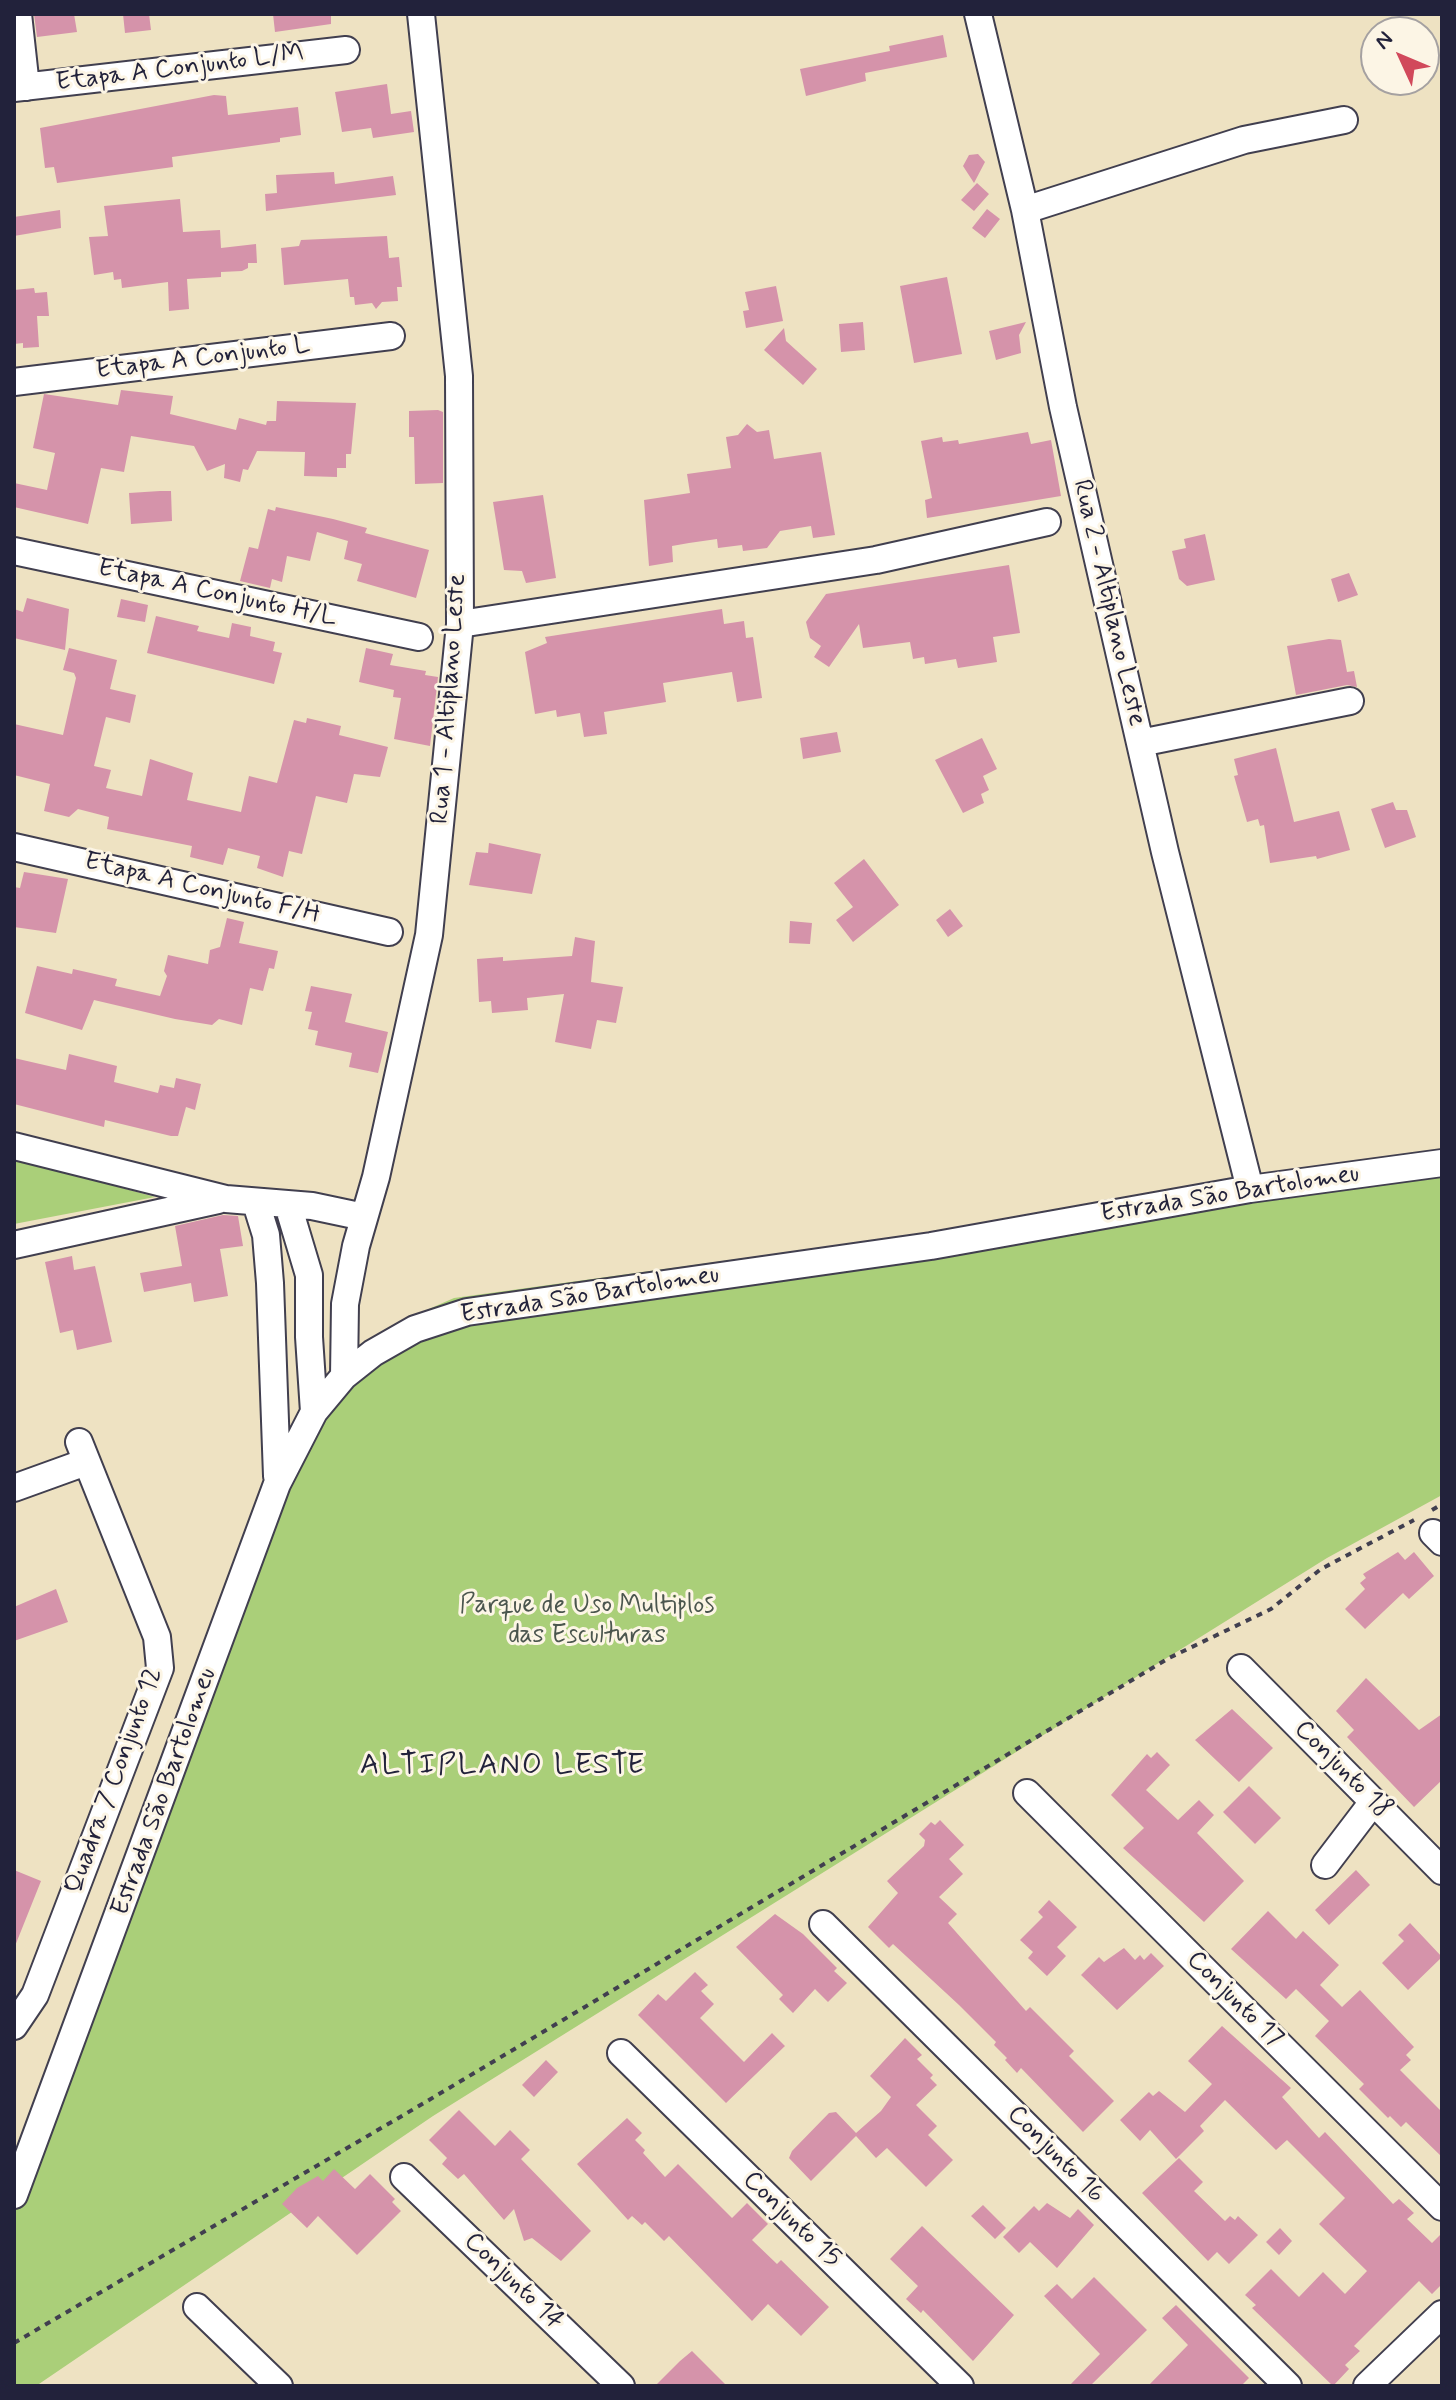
<!DOCTYPE html>
<meta charset="utf-8">
<style>
body{margin:0}
#map{position:relative;width:1456px;height:2400px;overflow:hidden;background:#eee2c2;font-family:Mynerve,sans-serif}
canvas{display:block}
.frame{position:absolute;inset:0;border:16px solid #22223b;pointer-events:none}
.north{position:absolute;left:1360px;top:16px;width:80px;height:80px;box-sizing:border-box;background:#fcf5e5;border:2px solid #a5a1a1;border-radius:50%;rotate:314deg;font-size:22px;font-weight:700;line-height:32px;text-align:center;color:#22223b}
.north::after{content:'';display:block;margin:auto;width:28px;height:36px;background:#d1495b;clip-path:polygon(50% 0,100% 100%,50% 72%,0 100%)}
</style>
<div id="map">
<canvas width="1456" height="2400"></canvas>
<div class="frame"></div>
<div class="north">N</div>
</div>
<script>
const ctx = document.querySelector('canvas').getContext('2d');
ctx.lineJoin = 'round';
function fill(path, color) { ctx.fillStyle = color; ctx.fill(path, 'evenodd'); }
const toPath = rows => new Path2D(rows.map(r => 'M' + r).join(''));
function strokePath(path, color, width, dash) { ctx.strokeStyle = color; ctx.lineWidth = width; ctx.lineCap = dash ? 'butt' : 'round'; ctx.setLineDash(dash || []); ctx.stroke(path); }
function label(font, color, halo, rows, align = 'center') {
  ctx.font = font + ' Mynerve,sans-serif'; ctx.lineWidth = 6; ctx.setLineDash([]); ctx.textBaseline = 'middle'; ctx.strokeStyle = halo; ctx.fillStyle = color; for (const [text, x, y, turn = 0] of rows) {
    ctx.save(); ctx.translate(x, y); ctx.rotate((+turn || 0) * Math.PI / 180); ctx.textAlign = isNaN(turn) ? turn : align; if (halo) ctx.strokeText(text, 0, 0); ctx.fillText(text, 0, 0); ctx.restore();
  }
}
const green = toPath([
 [14,1158,155,1197,14,1224],
 [1442,1162,1442,1495,1327,1558,433,2116,36,2386,14,2386,14,2186,302,1422,365,1345,397,1323,454,1298]
]);
const building = toPath([
 [34,14,74,14,77,32,37,37],
 [123,14,149,14,151,30,125,33],
 [273,14,331,14,331,24,275,32],
 [943,35,947,57,865,73,866,81,806,96,800,69,890,51,889,46],
 [387,84,391,114,411,111,414,132,373,138,371,128,342,132,335,92],
 [214,95,226,96,228,115,298,107,301,135,280,138,280,142,172,157,173,167,57,183,54,167,45,168,40,128],
 [969,155,978,154,985,162,974,183,963,166],
 [334,172,335,184,393,176,396,195,266,211,265,194,277,193,276,175],
 [977,183,989,194,974,211,961,200],
 [180,199,183,232,220,230,221,248,256,244,257,263,248,263,248,268,242,271,221,272,221,277,187,279,189,309,169,311,168,282,122,288,121,279,114,280,113,272,94,275,89,237,108,236,104,206],
 [987,209,1000,219,985,238,972,228],
 [60,210,61,228,14,236,14,217],
 [387,236,389,258,399,257,402,287,397,287,398,301,382,302,376,309,372,303,355,305,354,297,350,297,348,279,284,285,281,248,299,246,301,240],
 [947,277,962,354,914,363,900,286],
 [776,286,783,321,746,328,743,311,749,310,745,292],
 [34,288,35,293,47,292,49,316,37,316,39,347,23,348,23,343,14,344,14,290],
 [863,322,865,350,841,352,839,324],
 [1026,322,1019,335,1021,353,996,360,989,331],
 [784,328,786,341,817,369,803,385,764,350],
 [121,390,173,396,170,414,236,430,239,418,266,425,267,421,276,421,277,401,356,403,351,454,346,454,346,468,337,468,337,477,304,476,305,452,257,451,248,470,243,469,240,482,224,478,225,464,207,471,194,446,131,436,124,472,101,468,88,524,14,507,14,483,47,490,55,453,33,448,44,394,118,405],
 [438,410,443,412,443,483,415,484,414,437,409,437,409,411],
 [747,424,757,432,769,430,774,459,821,452,835,535,813,538,811,526,780,531,767,548,743,551,742,545,718,548,717,539,689,543,672,546,673,562,649,566,644,500,690,493,687,474,731,468,726,437,738,435],
 [1028,432,1031,444,1051,440,1061,496,927,518,925,500,932,498,921,441,942,437,943,442,958,440,959,444],
 [160,491,171,491,172,521,131,524,129,493],
 [543,495,556,578,526,583,522,571,504,570,493,502],
 [276,507,333,519,367,528,365,533,429,550,416,598,357,581,362,564,344,559,348,541,317,532,310,561,287,556,282,582,272,579,270,588,240,581,249,547,258,549,268,509,275,511],
 [1205,534,1215,580,1187,586,1179,579,1172,551,1186,548,1184,539],
 [1009,565,1020,633,993,637,997,662,958,668,956,659,925,664,924,657,913,659,910,642,863,648,859,624,829,667,814,657,821,646,810,638,806,622,826,594],
 [1349,573,1358,595,1338,602,1331,579],
 [27,598,69,609,65,650,14,638,14,609,23,612],
 [121,599,148,605,145,622,117,617],
 [722,609,724,624,744,621,746,638,753,637,762,698,737,702,732,672,663,683,666,702,604,712,607,734,584,737,580,713,557,717,556,710,535,714,525,652,547,643,545,637],
 [156,616,199,626,197,631,229,638,232,623,251,627,250,636,275,642,273,651,282,653,274,684,147,653],
 [1329,639,1341,640,1347,672,1354,671,1357,687,1347,685,1296,695,1287,646],
 [69,648,117,660,110,689,136,695,130,723,106,717,94,766,111,770,106,788,142,796,150,759,193,773,187,800,241,812,249,776,277,783,294,720,306,723,307,718,341,726,339,735,388,747,380,777,354,774,347,803,316,796,302,854,289,851,283,877,257,868,260,856,228,848,223,865,190,857,192,846,107,829,109,817,78,809,69,817,44,811,50,784,14,775,14,724,63,735,76,678,74,673,63,670],
 [366,648,393,654,390,665,426,671,425,675,438,677,430,746,394,739,401,698,393,697,394,690,359,682],
 [837,732,841,752,803,759,800,738],
 [982,738,997,769,983,776,989,790,981,794,984,803,963,813,935,760],
 [1276,748,1294,822,1339,811,1350,850,1317,859,1316,856,1270,863,1264,825,1260,826,1258,819,1247,822,1234,776,1238,775,1234,759],
 [1393,802,1396,810,1407,810,1416,837,1385,848,1371,809],
 [489,843,541,854,532,894,469,885,476,852,488,853],
 [864,859,899,905,853,942,836,920,853,907,834,883],
 [24,872,68,879,56,933,14,927,14,887,20,888],
 [950,909,963,926,948,937,936,920],
 [227,918,244,922,239,943,278,951,274,969,269,968,263,991,250,988,242,1025,219,1019,212,1025,175,1019,94,1000,82,1030,25,1013,37,966,72,974,73,969,117,979,115,986,160,996,167,976,164,971,168,955,208,964,210,950,220,947],
 [790,921,812,923,810,944,789,943],
 [575,937,595,941,591,982,623,987,616,1023,597,1020,591,1049,555,1042,564,994,527,998,528,1010,492,1013,491,1001,479,1002,477,959,503,957,503,961,572,956],
 [311,986,352,994,345,1022,388,1032,378,1073,349,1067,352,1053,315,1045,318,1031,308,1029,312,1012,305,1011],
 [69,1054,117,1066,114,1082,158,1093,160,1085,174,1088,176,1078,201,1084,195,1110,186,1107,178,1136,171,1136,105,1120,104,1127,14,1104,14,1058,66,1070],
 [223,1215,238,1216,243,1246,220,1249,228,1296,194,1302,191,1283,144,1292,140,1273,182,1266,175,1226],
 [72,1256,74,1270,95,1266,112,1342,77,1350,73,1330,60,1333,45,1262],
 [1398,1552,1405,1560,1414,1552,1434,1576,1409,1599,1403,1593,1365,1629,1345,1609,1365,1589,1360,1583,1366,1578,1363,1574],
 [56,1589,68,1622,14,1641,14,1607],
 [1366,1678,1419,1730,1442,1714,1442,1780,1414,1807,1347,1737,1354,1730,1336,1711],
 [1232,1709,1273,1748,1239,1782,1195,1740],
 [1157,1752,1170,1765,1146,1790,1178,1820,1199,1800,1214,1815,1197,1833,1244,1881,1204,1922,1123,1848,1144,1828,1111,1795,1147,1754,1151,1758],
 [1249,1786,1281,1818,1255,1844,1223,1812],
 [940,1820,964,1845,949,1859,963,1874,939,1897,957,1914,948,1923,1026,2011,1030,2007,1074,2051,1069,2056,1114,2101,1083,2132,1021,2068,1017,2073,1005,2060,1007,2058,994,2045,996,2042,959,2005,893,1944,889,1948,868,1927,898,1893,887,1881,924,1846,925,1840,919,1834,931,1822,935,1825],
 [14,1870,41,1881,15,1946,14,1946],
 [1356,1870,1370,1885,1329,1925,1315,1910],
 [1049,1900,1077,1927,1057,1947,1066,1956,1047,1976,1028,1958,1033,1952,1020,1940,1043,1917,1038,1912],
 [1268,1911,1296,1939,1303,1931,1339,1965,1320,1985,1342,2007,1360,1990,1414,2047,1406,2055,1411,2060,1400,2070,1442,2112,1442,2157,1406,2122,1401,2127,1390,2116,1388,2118,1359,2089,1364,2084,1315,2036,1329,2021,1296,1989,1286,1999,1231,1949],
 [775,1914,803,1934,837,1968,834,1971,847,1983,828,2002,815,1989,793,2013,779,1999,783,1995,736,1947],
 [1410,1923,1442,1957,1408,1990,1382,1963,1404,1941,1398,1935],
 [1124,1948,1135,1960,1140,1955,1144,1960,1151,1953,1164,1966,1117,2010,1081,1975,1099,1957,1104,1962],
 [695,1972,708,1985,701,1991,714,2004,700,2018,744,2062,772,2033,785,2046,726,2103,638,2015,658,1994,666,2001],
 [1222,2026,1291,2088,1282,2097,1319,2138,1325,2132,1393,2204,1399,2199,1414,2213,1407,2219,1432,2243,1442,2233,1442,2284,1432,2294,1419,2281,1354,2346,1360,2351,1345,2365,1349,2369,1333,2386,1252,2308,1256,2305,1245,2295,1271,2269,1299,2297,1323,2272,1345,2294,1367,2271,1319,2224,1345,2198,1287,2140,1276,2150,1225,2100,1200,2126,1204,2131,1176,2159,1150,2130,1140,2141,1120,2120,1149,2092,1153,2096,1159,2091,1185,2112,1212,2084,1188,2061],
 [905,2038,922,2055,917,2059,933,2075,930,2078,937,2085,916,2105,937,2126,928,2135,953,2160,926,2187,887,2148,876,2158,856,2136,811,2181,789,2158,792,2151,829,2113,836,2112,856,2133,881,2111,891,2097,870,2076],
 [546,2060,558,2072,534,2097,522,2085],
 [459,2110,495,2146,510,2130,530,2150,521,2159,591,2231,561,2261,532,2238,524,2241,514,2209,504,2220,464,2174,458,2179,442,2164,447,2158,429,2140],
 [627,2118,642,2133,635,2140,645,2150,643,2153,665,2177,678,2164,732,2218,747,2203,768,2224,752,2240,777,2264,781,2260,829,2307,801,2336,768,2304,752,2321,669,2236,664,2241,645,2222,642,2225,632,2216,628,2220,577,2164],
 [1179,2158,1203,2182,1194,2191,1225,2221,1230,2216,1235,2220,1238,2216,1258,2235,1229,2264,1217,2252,1208,2261,1142,2193],
 [334,2169,355,2189,370,2174,395,2199,392,2202,401,2211,357,2255,318,2216,307,2228,282,2204,297,2188,318,2176,323,2181],
 [1047,2203,1070,2218,1078,2209,1094,2225,1057,2268,1030,2242,1019,2253,1003,2237,1034,2206,1039,2211],
 [983,2205,1006,2228,995,2239,971,2216],
 [922,2226,1014,2315,973,2361,923,2310,921,2313,906,2299,918,2286,890,2259],
 [1280,2228,1292,2241,1279,2255,1266,2242],
 [1094,2277,1147,2330,1090,2386,1069,2386,1100,2354,1044,2296,1057,2284,1072,2299],
 [1176,2305,1249,2378,1241,2386,1148,2386,1188,2345,1162,2318],
 [692,2351,727,2386,655,2386,680,2361]
]);
const path = toPath([
 [1432,1510,1442,1504],
 [14,2343,424,2103,1169,1658,1271,1609,1321,1569,1414,1520]
]);
const minor = toPath([
 [18,14,26,87],
 [978,14,1025,210,1063,407,1165,852,1250,1189],
 [14,88,346,50],
 [1025,210,1244,140,1344,120],
 [14,382,391,336],
 [14,551,419,637],
 [460,624,876,560,1047,522],
 [1140,743,1350,701],
 [14,847,389,932],
 [14,1146,226,1199,312,1206,364,1217],
 [256,1203,266,1235,270,1283,277,1476],
 [288,1205,309,1275,309,1337,314,1412],
 [14,1245,218,1200],
 [344,1376,345,1304,356,1246,376,1177,429,935,460,624,459,376,421,14],
 [14,1488,86,1462],
 [1433,1533,1442,1542],
 [1241,1668,1442,1871],
 [1027,1793,1442,2207],
 [1325,1865,1373,1802],
 [823,1924,1288,2386],
 [14,2026,35,1995,160,1668,157,1637,79,1442],
 [621,2053,960,2386],
 [404,2177,621,2386],
 [14,2195,277,1484,314,1412,344,1376,373,1353,415,1329,467,1312,931,1246,1250,1189,1442,1163],
 [197,2307,279,2386],
 [1367,2386,1442,2314]
]);
const streetNames = [
 ["Etapa A Conjunto L/M",180,69,-7],
 ["Etapa A Conjunto L",203,359,-7],
 ["Etapa A Conjunto H/L",217,594,12],
 ["Rua 2 - Altiplano Leste",1108,603,77],
 ["Rua 1 - Altiplano Leste",450,699,-86],
 ["Etapa A Conjunto F/H",202,889,13],
 ["Estrada São Bartolomeu",1230,1195,-9],
 ["Estrada São Bartolomeu",590,1296,-9],
 ["Conjunto 18",1342,1770,45],
 ["Quadra 7 Conjunto 12",115,1781,-70],
 ["Estrada São Bartolomeu",165,1792,-70],
 ["Conjunto 17",1234,2000,45],
 ["Conjunto 16",1055,2155,45],
 ["Conjunto 15",791,2220,44],
 ["Conjunto 14",513,2282,44]
];
const parkNames = [
 ["Parque de Uso Multiplos",587,1607],
 ["das Esculturas",587,1637]
];
const quarterNames = [
 ["ALTIPLANO LESTE",503,1767]
];
fill(green, '#aacf79');
fill(building, '#d593aa');
strokePath(minor, '#413f4f', 30);
strokePath(path, '#413f4f', 4, [6, 6]);
strokePath(minor, '#fff', 26);
label('26px', '#22223b', '#fcf5e5', streetNames);
label('26px', '#4b564e', '#fcf5e5', parkNames);
ctx.letterSpacing = '2px';
label('30px', '#22223b', '#fcf5e5', quarterNames);
ctx.letterSpacing = '0px';
</script>
